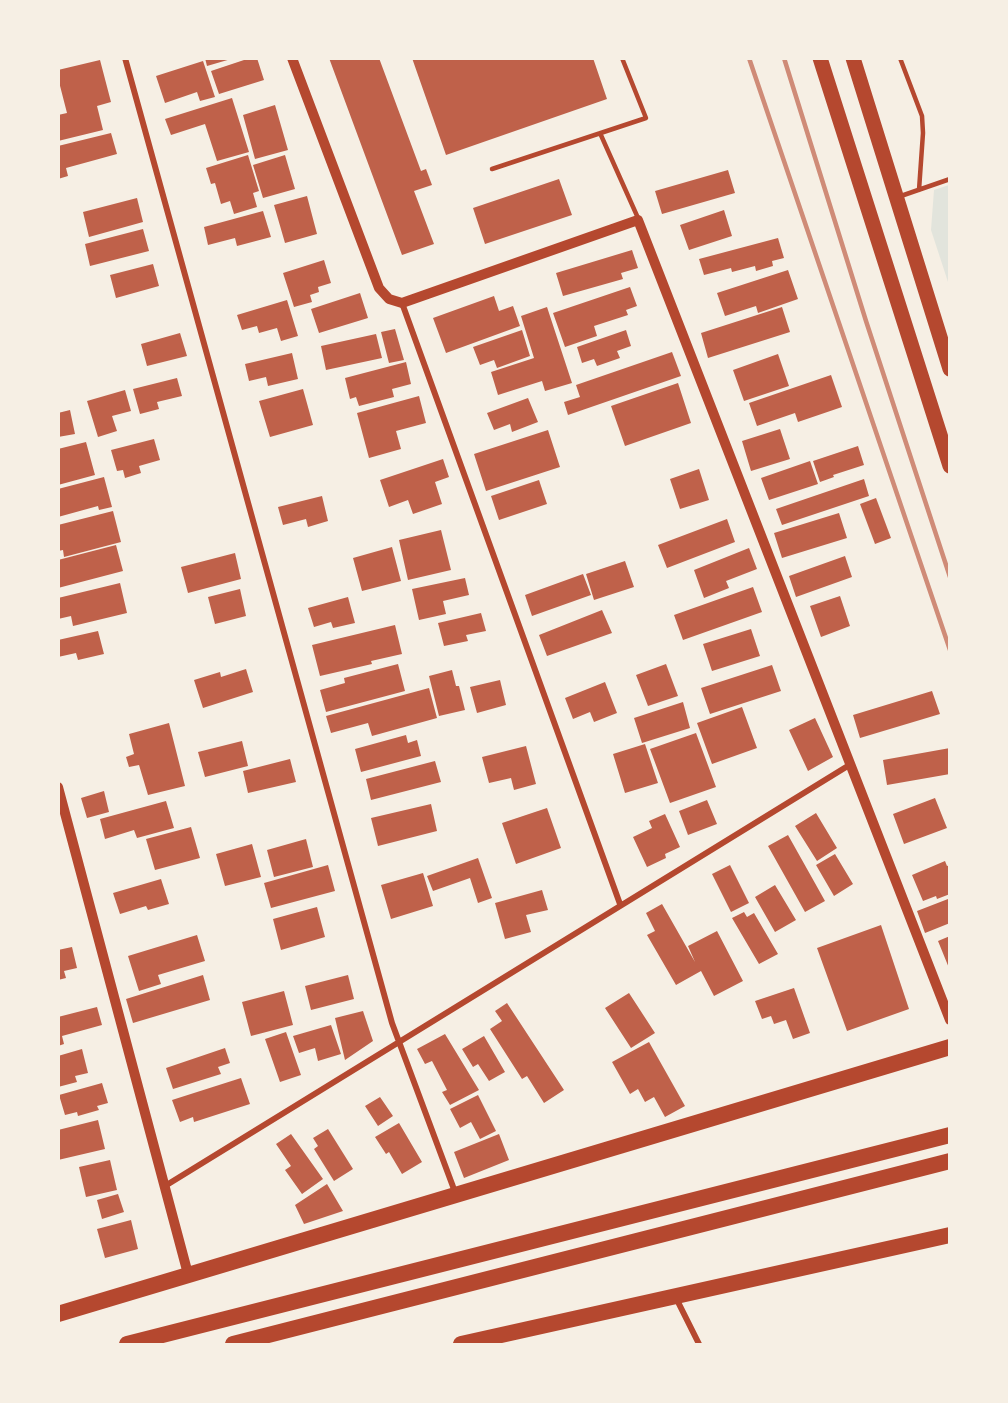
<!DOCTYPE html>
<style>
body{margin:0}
#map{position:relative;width:1008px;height:1403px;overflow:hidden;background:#f6efe4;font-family:Roboto,sans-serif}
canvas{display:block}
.frame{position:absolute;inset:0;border:60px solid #f6efe4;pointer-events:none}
</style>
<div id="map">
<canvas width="1008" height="1403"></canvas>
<div class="frame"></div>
</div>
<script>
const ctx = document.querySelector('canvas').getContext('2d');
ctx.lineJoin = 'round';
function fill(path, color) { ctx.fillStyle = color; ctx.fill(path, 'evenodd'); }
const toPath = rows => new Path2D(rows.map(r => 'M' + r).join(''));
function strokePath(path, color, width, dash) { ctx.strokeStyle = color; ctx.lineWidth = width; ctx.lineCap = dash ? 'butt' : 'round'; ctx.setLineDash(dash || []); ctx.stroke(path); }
const green = toPath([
 [949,185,950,185,949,285,931,230,934,190]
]);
const building = toPath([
 [205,58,231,58,231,59,207,66],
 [250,58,257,58,264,80,219,94,211,71],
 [329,58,379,58,421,171,426,169,432,185,414,191,434,244,402,255],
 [412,58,593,58,607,99,446,155],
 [100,60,111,102,97,106,103,130,58,141,58,115,67,113,58,78,58,70],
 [203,61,215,97,200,101,197,92,165,103,156,76],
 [232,98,249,152,217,161,205,124,171,135,165,119],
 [275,105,288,150,255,159,243,115],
 [111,133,117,154,66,168,68,176,58,179,58,146],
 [248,155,259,191,253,193,257,207,234,214,230,201,221,204,215,183,211,184,206,168],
 [285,155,295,189,263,198,253,165],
 [728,170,735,193,662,214,655,191],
 [559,179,572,215,485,244,473,208],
 [307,196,317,234,285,243,274,205],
 [137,198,143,222,89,237,83,212],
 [724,210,732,236,689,250,680,225],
 [263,211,271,237,237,246,235,238,208,245,204,227],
 [143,229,149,251,90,266,85,244],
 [778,238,784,258,772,261,773,266,756,271,755,266,732,272,731,268,704,275,699,259],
 [632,250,638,268,621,273,623,279,563,296,556,273],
 [324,260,331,283,318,287,319,292,310,295,312,302,294,307,283,273],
 [153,264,159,286,116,298,110,275],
 [788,270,798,299,758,313,756,306,725,316,717,293],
 [630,287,637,306,626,310,628,315,594,326,597,336,565,347,553,313],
 [360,293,368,318,319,333,311,309],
 [494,296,499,311,513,306,520,326,446,353,433,318],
 [287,300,298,336,281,341,277,328,259,333,257,326,242,330,237,315],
 [547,307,572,383,545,391,542,381,498,395,491,372,534,358,521,316],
 [782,307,790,332,708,358,701,333],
 [395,329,404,360,389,363,381,332],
 [522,330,530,356,497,368,494,360,480,365,473,347],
 [626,330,631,346,617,351,620,358,597,366,594,359,582,363,577,347],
 [180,333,187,356,147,366,141,344],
 [376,334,382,358,326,370,321,346],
 [672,352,681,376,568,415,564,402,580,397,576,385],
 [292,353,298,379,268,386,266,377,249,381,245,364],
 [778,354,789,386,744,401,733,370],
 [406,362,411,384,392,389,394,397,359,406,356,397,350,399,345,378],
 [831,375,842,407,798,422,795,413,757,426,749,403],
 [177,378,182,396,157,402,159,409,140,414,133,389],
 [678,383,691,423,625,446,611,406],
 [303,389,313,425,270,437,259,401],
 [125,390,131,411,112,416,117,431,98,437,87,401],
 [419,396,426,423,396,431,401,449,369,458,357,413],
 [528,398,538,422,512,432,510,424,494,430,487,413],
 [70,410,75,434,58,437,58,413],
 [780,429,790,459,751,471,742,441],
 [548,430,560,467,486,491,474,454],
 [154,439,160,460,139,466,141,473,125,478,123,470,117,471,111,450],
 [86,442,95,475,58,485,58,449],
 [858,446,864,465,833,475,834,477,820,482,813,461],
 [443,459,449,477,435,482,442,504,413,514,408,500,389,507,380,480],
 [810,461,818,484,769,500,761,478],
 [699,469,709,500,680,509,670,479],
 [104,477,112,507,99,510,98,506,58,517,58,489],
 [864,479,869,496,782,525,776,509],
 [539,480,547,504,499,520,491,496],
 [322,496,328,521,308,527,306,519,283,525,278,507],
 [876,498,891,538,875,544,860,504],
 [113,511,121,542,64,557,63,550,58,551,58,525],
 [839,513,847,538,782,558,774,533],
 [727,519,735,542,667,568,658,545],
 [441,530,451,570,408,580,399,540],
 [116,545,123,571,58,588,58,560],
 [392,547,401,581,362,591,353,558],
 [749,548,757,569,726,581,729,588,704,598,694,570],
 [235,553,241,579,188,593,181,567],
 [845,556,852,577,796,597,789,576],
 [625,561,634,587,594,600,586,574],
 [583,574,591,595,532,616,525,595],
 [465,578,469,595,443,601,446,614,419,620,412,589],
 [120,583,127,613,73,626,71,616,58,619,58,598],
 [753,587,762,612,683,640,674,615],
 [240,589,246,616,215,624,208,597],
 [840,596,850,626,821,637,810,606],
 [348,597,355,623,333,628,331,622,314,627,308,608],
 [602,610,612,633,547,656,539,635],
 [481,613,486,631,466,635,468,641,444,646,438,623],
 [395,625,402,654,371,661,372,664,320,676,312,645],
 [751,629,760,656,712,671,703,644],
 [98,631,104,654,78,660,76,653,58,657,58,640],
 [398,664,405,691,326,712,320,690,345,683,344,678],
 [666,664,678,696,648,706,636,675],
 [772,665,781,691,710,714,701,688],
 [246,669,253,692,203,708,194,680,220,672,221,677],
 [452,670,456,686,459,686,465,710,439,716,429,676],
 [500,680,506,705,477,713,470,687],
 [605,682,617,713,594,722,590,712,573,719,565,698],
 [429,688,437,718,372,736,368,723,331,733,326,716],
 [932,691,940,714,860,738,853,715],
 [683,702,690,728,642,743,634,718],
 [742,707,757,748,712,764,697,723],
 [815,718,833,757,808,771,789,730],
 [169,723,185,786,148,795,139,765,129,767,126,757,134,754,129,734],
 [696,733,716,787,670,803,650,749],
 [406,735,408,743,417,740,421,756,361,772,355,749],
 [242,741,248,766,205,777,198,752],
 [645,744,658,783,625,793,613,754],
 [526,746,536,784,514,790,511,778,489,783,482,757],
 [950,748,950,774,887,785,883,760],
 [290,759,296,782,248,793,243,771],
 [435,761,441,782,371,800,366,779],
 [104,791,109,812,87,818,81,798],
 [935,798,947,828,904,844,893,814],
 [707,800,717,824,688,835,679,811],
 [166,801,174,828,137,838,134,830,105,839,100,819],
 [431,804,437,831,378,846,371,818],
 [547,808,561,848,516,864,502,823],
 [816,813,837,848,817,861,795,826],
 [665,814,680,847,665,854,666,858,647,867,633,837,652,828,649,821],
 [191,827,200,858,155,870,146,839],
 [788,835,825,901,805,912,768,846],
 [306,839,313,867,274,877,267,850],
 [252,844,261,877,225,886,216,854],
 [835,854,853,884,834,896,816,865],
 [478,858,492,898,478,903,470,878,433,891,427,876],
 [945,861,947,866,950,865,950,894,937,899,936,896,923,901,912,875],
 [328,865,335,891,271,908,264,883],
 [730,865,749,903,731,912,712,874],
 [423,873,433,906,391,919,381,885],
 [161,879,169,904,148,910,146,906,120,914,113,893],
 [775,885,796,920,775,932,755,897],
 [542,890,548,910,526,915,531,932,505,939,495,903],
 [948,899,950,923,925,933,917,911],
 [662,904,695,962,688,946,717,931,743,981,714,996,701,971,676,985,647,935,655,931,646,913],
 [317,907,325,937,281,950,273,919],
 [744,912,747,917,754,913,778,954,759,964,732,918],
 [881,925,909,1009,847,1031,817,948],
 [197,935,205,961,158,975,161,984,139,991,128,956],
 [950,936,950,968,949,968,938,941],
 [72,947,77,968,64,971,66,978,58,980,58,950],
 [203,975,210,1000,133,1023,126,999],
 [348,975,354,999,311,1010,305,986],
 [794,988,810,1033,793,1039,786,1020,774,1024,771,1016,762,1019,755,1001],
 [284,991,293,1025,251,1036,242,1002],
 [629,993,655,1033,631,1048,605,1008],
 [507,1003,564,1090,544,1103,527,1076,522,1079,490,1029,502,1021,495,1011],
 [97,1007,102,1025,62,1036,64,1044,58,1046,58,1017],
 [363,1011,373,1041,345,1060,335,1018],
 [331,1025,341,1054,318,1061,315,1048,299,1053,293,1036],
 [286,1032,301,1075,280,1082,265,1039],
 [445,1034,479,1090,450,1105,442,1092,447,1090,432,1061,425,1064,417,1049],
 [484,1036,505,1072,489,1081,478,1064,473,1067,462,1049],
 [649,1042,685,1106,665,1117,654,1097,645,1102,638,1089,630,1094,612,1062],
 [225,1048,230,1063,218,1067,221,1074,173,1089,166,1068],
 [82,1049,88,1073,75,1076,77,1082,58,1087,58,1056],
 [241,1078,250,1104,194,1122,193,1117,180,1122,172,1100],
 [102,1083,108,1103,97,1106,99,1110,78,1116,77,1112,65,1115,59,1095],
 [478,1095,496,1131,480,1139,471,1122,460,1128,450,1109],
 [380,1097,393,1116,378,1126,365,1106],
 [98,1120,105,1149,58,1160,58,1130],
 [399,1123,422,1162,402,1174,389,1152,386,1154,375,1137],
 [328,1129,353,1169,334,1181,314,1149,318,1146,313,1138],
 [291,1134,323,1179,302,1194,285,1170,291,1166,276,1144],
 [499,1134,509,1160,464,1178,454,1152],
 [110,1160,117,1190,86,1197,79,1167],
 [327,1184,343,1211,304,1224,295,1205],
 [118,1194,124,1212,102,1219,97,1200],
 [131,1220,138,1249,105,1258,97,1229]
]);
const service = toPath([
 [900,58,922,116,923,133,919,190],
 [600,133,638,218],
 [492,169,646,118,622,58],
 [898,197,950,179]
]);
const minor = toPath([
 [125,58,392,1023,455,1192],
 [402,303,620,904],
 [165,1186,851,764],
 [675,1296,699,1344]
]);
const tertiary = toPath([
 [292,58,379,288,389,299,402,303,638,220,950,1020],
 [58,787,188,1274]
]);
const primary = toPath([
 [820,58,950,466],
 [853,58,950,369]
]);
const trunk = toPath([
 [58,1314,950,1047],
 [127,1344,950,1135],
 [233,1344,950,1161],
 [461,1344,950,1235]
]);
const rail = toPath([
 [749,58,950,650],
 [784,58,866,321,950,577]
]);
fill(green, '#e2e4dc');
fill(building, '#bf614a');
strokePath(service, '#b5482f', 4.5);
strokePath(minor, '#b5482f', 6);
strokePath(tertiary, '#b5482f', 10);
strokePath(primary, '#b5482f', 15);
strokePath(trunk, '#b5482f', 16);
strokePath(rail, '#cf8b77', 4.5);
</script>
